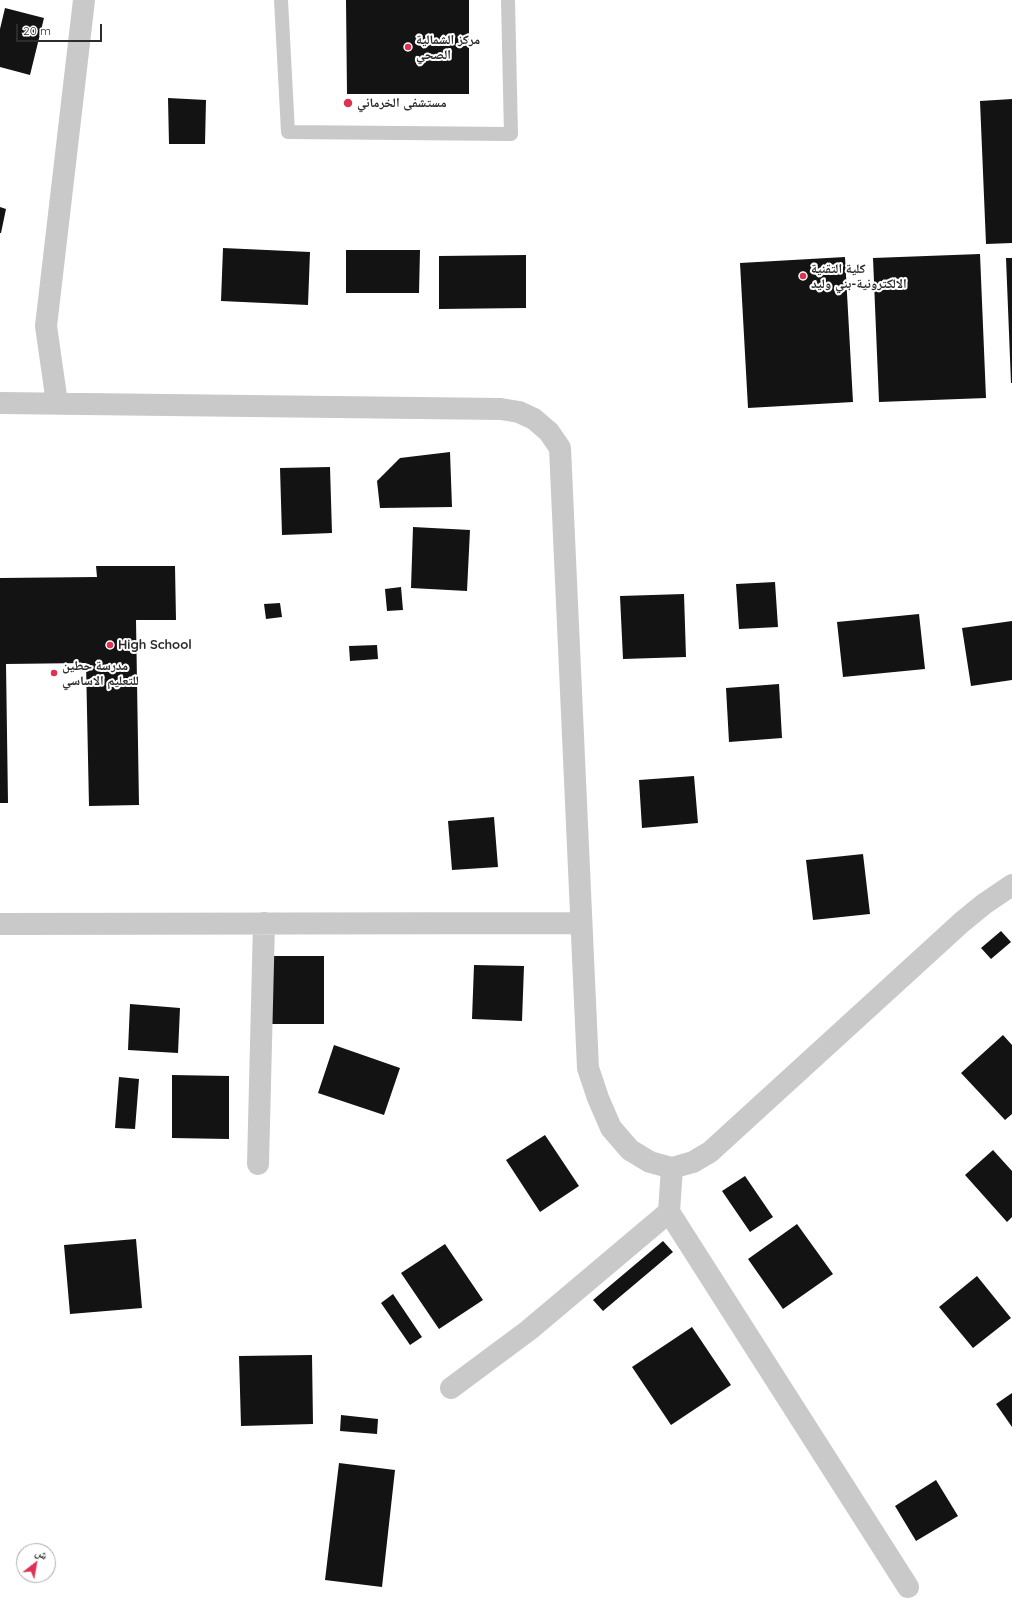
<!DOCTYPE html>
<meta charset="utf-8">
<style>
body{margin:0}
#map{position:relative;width:1012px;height:1599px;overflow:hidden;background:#fff;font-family:Quicksand,"Noto Naskh Arabic",sans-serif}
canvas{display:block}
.north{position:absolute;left:16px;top:1543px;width:40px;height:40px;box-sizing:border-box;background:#fff;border:1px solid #ababab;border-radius:50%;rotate:31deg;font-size:11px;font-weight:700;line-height:16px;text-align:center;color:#2c2c2c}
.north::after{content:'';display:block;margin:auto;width:14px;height:18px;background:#df3252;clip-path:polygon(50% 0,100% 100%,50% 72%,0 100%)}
.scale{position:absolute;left:16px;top:24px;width:86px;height:18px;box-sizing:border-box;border:2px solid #2c2c2c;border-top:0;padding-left:5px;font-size:12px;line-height:14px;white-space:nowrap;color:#2c2c2c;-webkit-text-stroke:3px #fff;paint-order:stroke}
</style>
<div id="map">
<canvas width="1012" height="1599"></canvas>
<div class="north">ش</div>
<div class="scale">20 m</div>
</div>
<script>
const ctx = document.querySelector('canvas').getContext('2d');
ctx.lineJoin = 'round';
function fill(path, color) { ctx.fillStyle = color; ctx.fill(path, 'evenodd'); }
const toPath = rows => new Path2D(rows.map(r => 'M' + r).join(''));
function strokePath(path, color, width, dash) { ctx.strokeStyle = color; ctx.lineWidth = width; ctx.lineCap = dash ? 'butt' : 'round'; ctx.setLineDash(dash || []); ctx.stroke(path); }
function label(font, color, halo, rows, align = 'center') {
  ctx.font = font + ' Quicksand,"Noto Naskh Arabic",sans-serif'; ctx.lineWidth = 4; ctx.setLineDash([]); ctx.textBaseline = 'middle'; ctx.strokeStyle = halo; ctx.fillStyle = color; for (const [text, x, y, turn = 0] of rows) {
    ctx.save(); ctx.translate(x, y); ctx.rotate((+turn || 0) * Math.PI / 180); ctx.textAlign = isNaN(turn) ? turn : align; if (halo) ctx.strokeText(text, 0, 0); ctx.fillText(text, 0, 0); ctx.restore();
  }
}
const building = toPath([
 [346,0,469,0,469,94,347,94],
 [5,8,44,18,30,75,0,67,0,29],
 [168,98,206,100,205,144,169,144],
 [1012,99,1012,243,986,244,980,101],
 [0,207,6,209,1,233,0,233],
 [223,248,310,252,308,305,221,301],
 [346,250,420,250,419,293,346,293],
 [980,254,986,398,879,402,873,258],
 [526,255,526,308,439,309,439,256],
 [845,257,853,402,748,408,740,263],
 [1006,258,1012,258,1012,383,1011,383],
 [450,452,452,507,380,508,377,481,400,458],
 [330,467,332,533,282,535,280,468],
 [413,527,470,530,467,591,411,588],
 [96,566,175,566,176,620,136,620,139,805,89,806,86,663,6,664,8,803,0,803,0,578,97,577],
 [775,582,778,627,739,629,736,584],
 [401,587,403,610,387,611,385,589],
 [684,594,686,657,623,659,620,596],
 [280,603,282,617,266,619,264,604],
 [919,614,925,669,843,677,837,622],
 [1012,621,1012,680,971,686,962,628],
 [377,645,378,659,350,661,349,646],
 [779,684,782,738,729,742,726,688],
 [694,776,698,823,642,828,639,780],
 [494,817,498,867,452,870,448,821],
 [863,854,870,914,813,920,806,860],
 [1001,931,1011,942,991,959,981,948],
 [271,956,324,956,324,1024,271,1024],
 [474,965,524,966,522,1021,472,1019],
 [130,1004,180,1008,178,1053,128,1050],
 [1003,1035,1012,1045,1012,1114,1005,1120,961,1073],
 [334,1045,400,1068,384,1115,318,1093],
 [172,1075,229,1076,229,1139,172,1138],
 [119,1077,139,1079,135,1129,115,1128],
 [545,1135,579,1186,540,1212,506,1160],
 [993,1150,1012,1171,1012,1217,1007,1222,965,1175],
 [745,1176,773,1217,750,1232,722,1191],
 [797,1224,833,1274,783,1309,748,1259],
 [136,1239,142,1308,70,1314,64,1245],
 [663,1241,673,1252,603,1311,593,1300],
 [445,1244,483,1300,439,1329,401,1273],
 [977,1276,1011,1318,973,1348,939,1307],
 [393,1294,422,1337,410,1345,381,1303],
 [692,1327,731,1385,671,1425,632,1367],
 [312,1355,313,1424,241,1426,239,1356],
 [1012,1393,1012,1427,996,1404],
 [341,1415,378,1419,377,1434,340,1431],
 [339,1463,395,1470,382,1587,325,1580],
 [936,1480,958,1516,916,1541,895,1506]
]);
const lane = toPath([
 [281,0,288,132,511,134,508,0]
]);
const street = toPath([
 [0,403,501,409,519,412,534,419,549,432,560,448,588,1068,598,1098,611,1128,630,1150,650,1162,672,1168,693,1162,710,1152,962,922,984,904,1012,885],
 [57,403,46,326,84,0],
 [0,924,581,923],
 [258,1164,264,923],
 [672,1168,669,1212,908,1587],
 [451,1388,529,1330,669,1212]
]);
const markers = [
 [408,47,4,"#df3252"],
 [348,103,5,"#df3252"],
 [803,276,4,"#df3252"],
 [110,645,4,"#df3252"],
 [54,673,4,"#df3252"]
];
const poiNames = [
 ["مركز الشمالية",416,40],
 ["الصحي",416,55],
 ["مستشفى الخرماني",357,103],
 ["كلية التقنية",811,269],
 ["الالكترونية-بني وليد",811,284],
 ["High School",118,645],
 ["مدرسة حطين",62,666],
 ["للتعليم الاساسي",62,681]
];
fill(building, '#131313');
strokePath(lane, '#c9c9c9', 14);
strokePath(street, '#c9c9c9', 22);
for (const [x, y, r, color] of markers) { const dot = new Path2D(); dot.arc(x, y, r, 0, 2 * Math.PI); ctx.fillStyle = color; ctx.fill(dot); strokePath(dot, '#fff', 1.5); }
label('bold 13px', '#2c2c2c', '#fff', poiNames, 'left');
</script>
